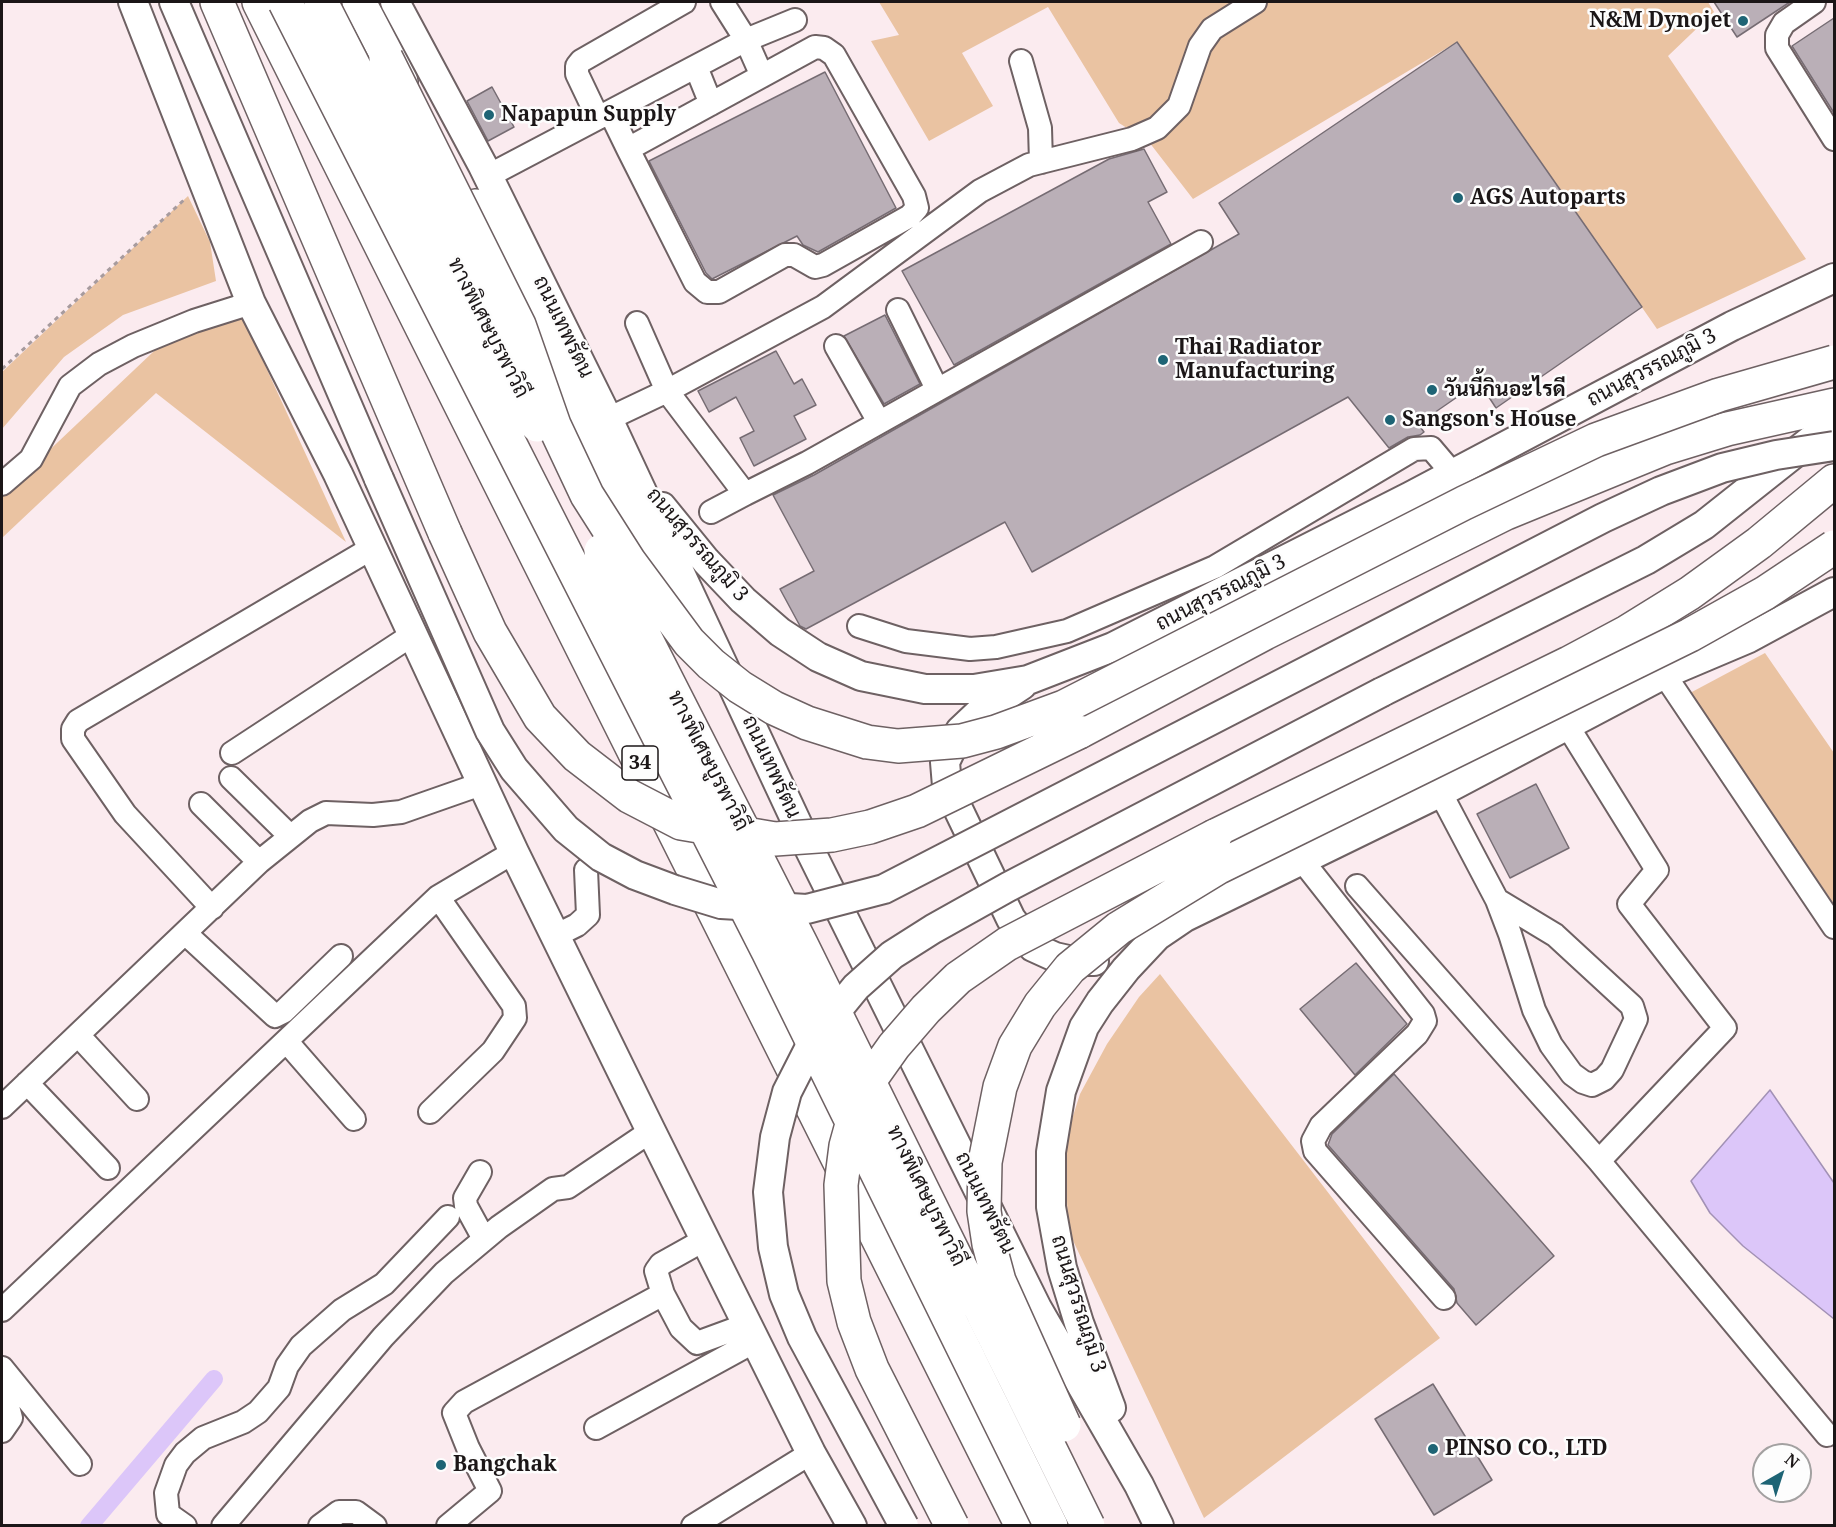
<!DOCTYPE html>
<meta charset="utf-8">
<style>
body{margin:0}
#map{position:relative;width:1836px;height:1527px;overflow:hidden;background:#fbebef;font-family:"Noto Serif",serif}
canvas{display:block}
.frame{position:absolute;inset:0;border:3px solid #1b1617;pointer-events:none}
.north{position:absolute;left:1752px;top:1443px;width:60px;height:60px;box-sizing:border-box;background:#fdfdfd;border:2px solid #a3a1a1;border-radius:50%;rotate:39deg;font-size:16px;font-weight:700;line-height:24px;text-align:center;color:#1b1617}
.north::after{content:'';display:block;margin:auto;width:21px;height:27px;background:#1e6475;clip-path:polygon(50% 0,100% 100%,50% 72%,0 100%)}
</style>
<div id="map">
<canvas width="1836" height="1527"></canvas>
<div class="frame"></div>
<div class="north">N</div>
</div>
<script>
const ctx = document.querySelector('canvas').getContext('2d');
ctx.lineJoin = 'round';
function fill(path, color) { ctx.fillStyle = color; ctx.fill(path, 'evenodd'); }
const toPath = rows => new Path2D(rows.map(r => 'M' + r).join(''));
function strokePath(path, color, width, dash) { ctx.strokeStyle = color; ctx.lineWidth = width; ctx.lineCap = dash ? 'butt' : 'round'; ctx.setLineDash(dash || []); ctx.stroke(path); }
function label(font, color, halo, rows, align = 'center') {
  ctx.font = font + ' "Noto Serif",Sarabun,serif'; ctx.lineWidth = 5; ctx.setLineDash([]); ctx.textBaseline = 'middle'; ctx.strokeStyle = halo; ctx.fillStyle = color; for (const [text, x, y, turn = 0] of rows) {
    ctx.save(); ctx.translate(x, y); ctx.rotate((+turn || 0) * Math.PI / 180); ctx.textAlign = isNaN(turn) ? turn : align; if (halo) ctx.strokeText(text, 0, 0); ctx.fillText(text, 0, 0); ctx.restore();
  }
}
const green = toPath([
 [879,2,1708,2,1714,12,1668,56,1806,259,1657,329,1457,42,1193,199,1149,142,1119,123,1048,7,962,53,993,106,929,141,871,41,899,35],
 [188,196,210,242,216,281,123,315,64,357,2,429,2,372],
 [242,315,346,542,156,393,2,538,2,495,171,335],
 [1765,653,1834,753,1834,904,1690,693],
 [1160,974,1440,1338,1204,1518,1068,1230,1065,1141,1080,1094,1107,1044,1139,997]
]);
const water = toPath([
 [1770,1090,1834,1183,1834,1319,1743,1246,1710,1213,1691,1181,1770,1090]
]);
const canal = toPath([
 [89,1526,214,1379]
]);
const building = toPath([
 [1714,2,1790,2,1737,37,1714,2],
 [1834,18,1834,113,1792,46,1834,18],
 [1457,42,1642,307,1496,408,1479,382,1418,424,1424,432,1420,435,1408,437,1389,448,1348,397,1032,572,1005,522,806,629,800,626,780,589,814,571,773,495,814,475,1239,234,1219,203,1457,42],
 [825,72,896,208,818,252,803,245,797,236,712,279,706,273,649,161,825,72],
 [492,87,514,127,488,141,467,101,492,87],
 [1144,149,1167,192,1148,202,1171,244,954,365,902,271,1109,159,1144,149],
 [885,315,920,384,884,404,844,336,885,315],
 [776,351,794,384,802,379,816,405,794,416,806,439,754,466,740,438,754,431,736,397,709,412,698,391,776,351],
 [1536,784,1569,848,1510,878,1477,814,1536,784],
 [1356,963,1407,1024,1355,1075,1300,1009,1356,963],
 [1394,1074,1554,1256,1476,1325,1457,1303,1454,1289,1328,1145,1332,1134,1394,1074],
 [1433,1384,1492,1480,1434,1515,1375,1419,1433,1384]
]);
const path = toPath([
 [2,369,186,198]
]);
const minor = toPath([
 [722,2,746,40,762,76],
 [1814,2,1784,23,1777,35,1777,48,1834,139],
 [1021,61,1040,128,1041,162],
 [696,67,711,104],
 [610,112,628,149,695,282,707,292,719,292,785,255,794,255,815,267,823,265,910,216,917,208,914,196,834,55,824,48,815,47,628,149],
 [598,118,577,74,577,66,581,61,684,2],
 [488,176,746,40,795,20],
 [898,310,937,389],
 [637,323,667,391,745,494,807,463,1201,242],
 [836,346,879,422],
 [608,419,667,391,823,307,980,191,1029,165,1132,139,1157,128,1179,106,1200,46,1212,29,1255,2],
 [2,484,31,459,70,386,99,364,133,346,194,321,251,303],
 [711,512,745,494],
 [859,626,906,641,970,649,996,647,1067,631,1215,567,1414,449,1431,448,1453,474],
 [1664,674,1834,927],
 [232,753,412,635],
 [231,778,290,836],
 [1440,792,1497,900,1510,934,1534,1010,1551,1045,1572,1074,1583,1082,1592,1085,1604,1079,1612,1070,1636,1019,1632,1006,1555,935,1497,900],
 [201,804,259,862],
 [1301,859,1423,1014,1425,1021,1417,1034,1321,1126,1313,1141,1315,1151,1444,1298],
 [1357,886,1599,1161,1725,1028,1629,904,1657,870,1567,725],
 [212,908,125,814,73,739,73,729,78,721,372,548],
 [185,933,275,1016,283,1012,341,956],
 [555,936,577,925,588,915,586,870],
 [78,1035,137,1099],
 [287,1042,354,1119],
 [27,1083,108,1168],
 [2,1107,259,862,310,821,326,813,373,815,401,812,481,784],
 [430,1112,493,1051,515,1018,514,1006,438,897],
 [1599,1161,1827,1435],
 [480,1172,465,1198,466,1206,484,1239],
 [704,1240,661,1264,656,1271,663,1294,681,1328,697,1343,746,1325],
 [2,1310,438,897,514,852],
 [2,1368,80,1464],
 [2,1397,7,1403,11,1418,2,1431],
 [596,1428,755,1341],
 [185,1526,168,1514,166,1493,176,1465,185,1453,203,1438,243,1422,258,1412,279,1388,287,1366,301,1346,342,1310,384,1284,448,1217],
 [223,1526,383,1337,444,1273,499,1227,553,1189,568,1187,651,1131],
 [320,1526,339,1512,356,1512,375,1526],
 [448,1526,490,1491,468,1448,454,1413,464,1402,663,1294],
 [693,1526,811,1453]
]);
const major = toPath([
 [133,2,251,303,338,474,514,852,651,1131,811,1453,852,1526],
 [174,2,379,479],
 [395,2,483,166,608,419,802,834,1037,1308,1139,1485,1159,1526],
 [662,507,706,561,743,600,780,632,818,657,861,676,925,689,974,689,1028,680,1113,647,1411,496,1732,326,1834,278],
 [1022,685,978,714,960,731,945,762,947,786,1011,919,1033,947,1055,957,1073,961,1094,961],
 [1382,692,1646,560,1704,525,1834,422],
 [1111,1408,1079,1323,1062,1268,1051,1207,1051,1152,1061,1091,1084,1027,1100,1002,1126,969,1157,936,1185,917,1433,796,1664,674,1749,638,1834,592]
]);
const highway = toPath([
 [217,2,445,533],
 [259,2,1022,1526],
 [359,2,401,82],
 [476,206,539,327,657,584],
 [1079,732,1265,633,1506,513,1665,448,1727,429,1834,405],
 [1215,836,1569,663,1627,632,1690,593,1759,543,1834,481]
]);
const majorBridge = toPath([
 [379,479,490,731,514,769,566,829,601,857,635,875,675,890,721,904,807,909,884,889,1603,518,1661,491,1722,468,1776,455,1834,446],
 [904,1526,802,1337,784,1294,773,1247,768,1192,775,1137,787,1092,815,1037,856,987,892,955,933,929,1008,887,1382,692]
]);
const highwayBridge = toPath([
 [285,2,768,951,1051,1526],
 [321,2,537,425],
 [386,58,519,325,554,425,587,495,629,561,689,642,711,664,740,687,774,708,807,723,867,742,898,746,962,741,996,732,1064,707,1464,503,1596,440,1719,395,1834,362],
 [445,533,490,632,540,717,577,756,629,796,681,823,775,839,832,835,870,827,917,811,1079,732],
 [601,551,801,944,1088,1526],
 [1064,1425,999,1281,989,1244,984,1211,985,1162,1000,1087,1015,1046,1040,1005,1070,968,1119,928,1219,867,1690,635,1765,593,1834,547],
 [952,1526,872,1369,854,1322,844,1281,841,1185,846,1146,856,1110,872,1077,894,1046,926,1009,958,978,1007,944,1215,836]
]);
const markers = [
 [1743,21,6,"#1e6475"],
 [489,115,6,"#1e6475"],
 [1458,198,6,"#1e6475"],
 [1163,360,6,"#1e6475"],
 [1432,390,6,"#1e6475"],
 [1390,420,6,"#1e6475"],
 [1433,1449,6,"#1e6475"],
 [441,1465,6,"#1e6475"]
];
const shields = [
 [640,763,36]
];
const shieldNames = [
 ["34",640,763]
];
const poiNames = [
 ["N&M Dynojet",1731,21,"right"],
 ["Napapun Supply",501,115],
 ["AGS Autoparts",1470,198],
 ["Thai Radiator",1175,348],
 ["Manufacturing",1175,372],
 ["วันนี้กินอะไรดี",1444,390],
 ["Sangson's House",1402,420],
 ["PINSO CO., LTD",1445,1449],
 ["Bangchak",453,1465]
];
const streetNames = [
 ["ถนนเทพรัตน",563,327,64],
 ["ทางพิเศษบูรพาวิถี",488,328,63],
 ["ถนนสุวรรณภูมิ 3",1652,368,-28],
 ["ถนนสุวรรณภูมิ 3",697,545,49],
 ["ถนนสุวรรณภูมิ 3",1221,593,-27],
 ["ทางพิเศษบูรพาวิถี",708,761,63],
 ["ถนนเทพรัตน",771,767,65],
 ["ทางพิเศษบูรพาวิถี",926,1196,64],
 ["ถนนเทพรัตน",985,1203,64],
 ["ถนนสุวรรณภูมิ 3",1078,1304,73]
];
fill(green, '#eac3a2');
fill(water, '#dcc6f9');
strokePath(water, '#a291b5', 1.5);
strokePath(canal, '#dcc6f9', 18);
fill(building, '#baafb7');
strokePath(building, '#766c73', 1.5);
strokePath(minor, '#6e6163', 26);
strokePath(major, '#6e6163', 32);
strokePath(highway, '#6e6163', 36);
strokePath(path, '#a79b9e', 3, [4.5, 4.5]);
strokePath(minor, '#fff', 22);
strokePath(major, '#fff', 28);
strokePath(highway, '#fff', 33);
strokePath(majorBridge, '#6e6163', 32, []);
strokePath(highwayBridge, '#6e6163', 36, []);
strokePath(majorBridge, '#fff', 28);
strokePath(highwayBridge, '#fff', 33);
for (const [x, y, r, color] of markers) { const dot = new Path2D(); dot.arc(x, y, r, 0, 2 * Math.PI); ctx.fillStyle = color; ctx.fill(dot); strokePath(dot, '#fdfdfd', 2); }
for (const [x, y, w] of shields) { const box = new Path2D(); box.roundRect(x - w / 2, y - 17, w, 34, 4.5); ctx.fillStyle = '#fdfdfd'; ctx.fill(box); strokePath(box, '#1b1617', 1.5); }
label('bold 20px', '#1b1617', null, shieldNames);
label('bold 21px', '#1b1617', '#fdfdfd', poiNames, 'left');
label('21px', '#1b1617', '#fdfdfd', streetNames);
</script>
